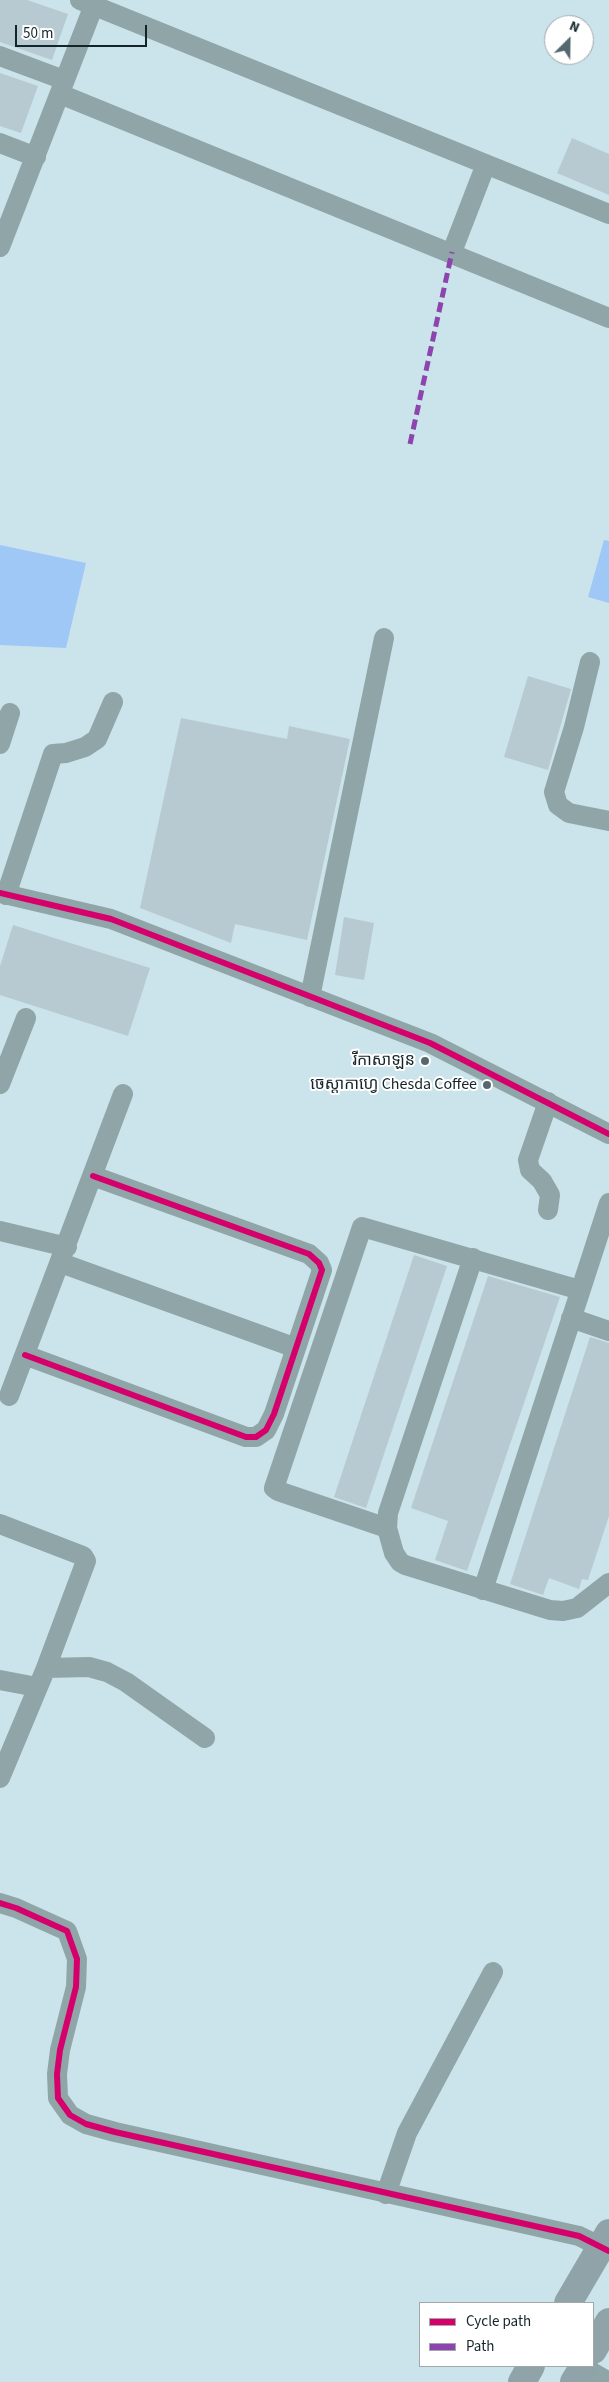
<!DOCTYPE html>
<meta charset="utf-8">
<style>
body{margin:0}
#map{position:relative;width:609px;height:2382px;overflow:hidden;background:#cbe3eb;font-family:"Source Sans 3",sans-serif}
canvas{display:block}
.legend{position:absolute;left:419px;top:2302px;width:175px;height:65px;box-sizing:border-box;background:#fff;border:1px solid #a1a8aa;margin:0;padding:6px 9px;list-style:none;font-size:15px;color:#14252a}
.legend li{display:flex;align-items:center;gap:10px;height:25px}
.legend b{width:25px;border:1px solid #a1a8aa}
.north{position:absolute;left:544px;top:15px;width:50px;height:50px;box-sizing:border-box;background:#fff;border:1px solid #a1a8aa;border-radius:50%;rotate:23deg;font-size:14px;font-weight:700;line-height:20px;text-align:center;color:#14252a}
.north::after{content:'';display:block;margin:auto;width:18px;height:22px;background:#54686e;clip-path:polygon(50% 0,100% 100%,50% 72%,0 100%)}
.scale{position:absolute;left:15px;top:25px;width:132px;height:22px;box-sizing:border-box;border:2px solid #14252a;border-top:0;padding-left:6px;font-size:15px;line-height:18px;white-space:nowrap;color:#14252a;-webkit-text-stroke:4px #fff;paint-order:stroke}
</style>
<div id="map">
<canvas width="609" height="2382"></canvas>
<ul class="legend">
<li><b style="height:6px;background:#d6006c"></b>Cycle path</li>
<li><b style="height:6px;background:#8e44ad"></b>Path</li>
</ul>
<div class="north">N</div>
<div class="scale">50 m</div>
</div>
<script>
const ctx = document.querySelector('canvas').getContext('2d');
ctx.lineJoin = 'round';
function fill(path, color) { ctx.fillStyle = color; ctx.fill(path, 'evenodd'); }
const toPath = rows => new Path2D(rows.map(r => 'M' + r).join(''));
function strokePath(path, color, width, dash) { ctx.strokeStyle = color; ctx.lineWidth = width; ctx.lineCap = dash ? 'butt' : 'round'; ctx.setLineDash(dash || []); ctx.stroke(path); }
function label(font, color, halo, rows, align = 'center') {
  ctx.font = font + ' "Source Sans 3","Noto Sans Khmer",sans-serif'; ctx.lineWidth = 4; ctx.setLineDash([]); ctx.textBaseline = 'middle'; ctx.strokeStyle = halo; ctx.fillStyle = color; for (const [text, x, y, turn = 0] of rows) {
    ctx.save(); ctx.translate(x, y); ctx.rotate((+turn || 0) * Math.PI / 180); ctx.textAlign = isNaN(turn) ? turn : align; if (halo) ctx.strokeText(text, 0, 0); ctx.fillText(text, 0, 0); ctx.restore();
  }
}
const water = toPath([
 [604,540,609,541,609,603,588,597],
 [0,545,86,563,66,648,0,645]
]);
const building = toPath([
 [0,0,27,0,68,14,52,60,0,42],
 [0,73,38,86,21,133,0,126],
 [572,138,609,154,609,195,557,173],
 [528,676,571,689,548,770,504,757],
 [181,718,287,739,289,726,350,739,307,940,235,924,231,943,140,908],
 [344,917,374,923,364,980,335,975],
 [13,925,150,968,128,1036,0,995,0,966],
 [414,1255,447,1266,366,1508,334,1497],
 [488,1276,560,1297,467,1571,435,1560,448,1521,411,1508],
 [590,1337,609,1343,609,1516,588,1580,582,1579,579,1589,549,1578,543,1595,510,1584]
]);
const minor = toPath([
 [80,0,609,214],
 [0,56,64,80],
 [60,94,609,318],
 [0,143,36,157],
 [0,247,94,5],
 [452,252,486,164],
 [590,662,574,727,554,792,558,805,569,813,609,821],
 [0,744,10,713],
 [0,893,111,919,430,1043,609,1134],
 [6,895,53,754,66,753,85,747,97,739,113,702],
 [310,997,384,638],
 [0,1084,26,1018],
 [548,1210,550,1195,542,1181,530,1170,528,1160,548,1102],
 [0,1231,67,1247],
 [473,1258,388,1513,387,1528,394,1553,400,1562,405,1565,550,1610,563,1611,577,1608,609,1583],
 [61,1263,296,1348],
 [571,1318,609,1331],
 [25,1355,246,1437,256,1437,266,1430,274,1414,322,1270,319,1263,309,1254,93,1176],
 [9,1396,123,1094],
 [0,1524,83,1556,86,1561,46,1668,0,1778],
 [387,1528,278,1491,274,1488,362,1227,580,1290],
 [483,1590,609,1203],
 [46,1668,89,1667,107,1672,126,1682,205,1738],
 [0,1680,37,1687],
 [0,1903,16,1908,67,1931,77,1959,76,1987,60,2050,57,2074,58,2098,70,2115,86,2124,115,2132,579,2236,609,2251],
 [386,2194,407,2133,493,1972],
 [583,2367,609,2382]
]);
const highway = toPath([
 [568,2303,609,2233],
 [593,2350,609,2322],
 [522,2382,531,2366],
 [574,2382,584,2366]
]);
const quiet = toPath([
 [410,444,452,252]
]);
const cycleway = toPath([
 [0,893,111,919,430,1043,609,1134],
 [25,1355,246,1437,256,1437,266,1430,274,1414,322,1270,319,1263,309,1254,93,1176],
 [0,1903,16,1908,67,1931,77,1959,76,1987,60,2050,57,2074,58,2098,70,2115,86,2124,115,2132,579,2236,609,2251]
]);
const markers = [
 [425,1061,5,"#54686e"],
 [487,1085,5,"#54686e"]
];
const poiNames = [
 ["រីកាសាឡន",415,1061],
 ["ចេស្ដាកាហ្វេ Chesda Coffee",477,1085]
];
fill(water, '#a0c8f6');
fill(building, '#b8cad1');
strokePath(minor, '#90a5a7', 20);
strokePath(highway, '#8fa3a8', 28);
strokePath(quiet, '#8e44ad', 5, [10, 5]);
strokePath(cycleway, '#d6006c', 6);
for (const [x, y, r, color] of markers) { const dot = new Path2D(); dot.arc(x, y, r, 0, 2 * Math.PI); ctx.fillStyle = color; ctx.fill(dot); strokePath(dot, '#fff', 2); }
label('16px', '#14252a', '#fff', poiNames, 'right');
</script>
